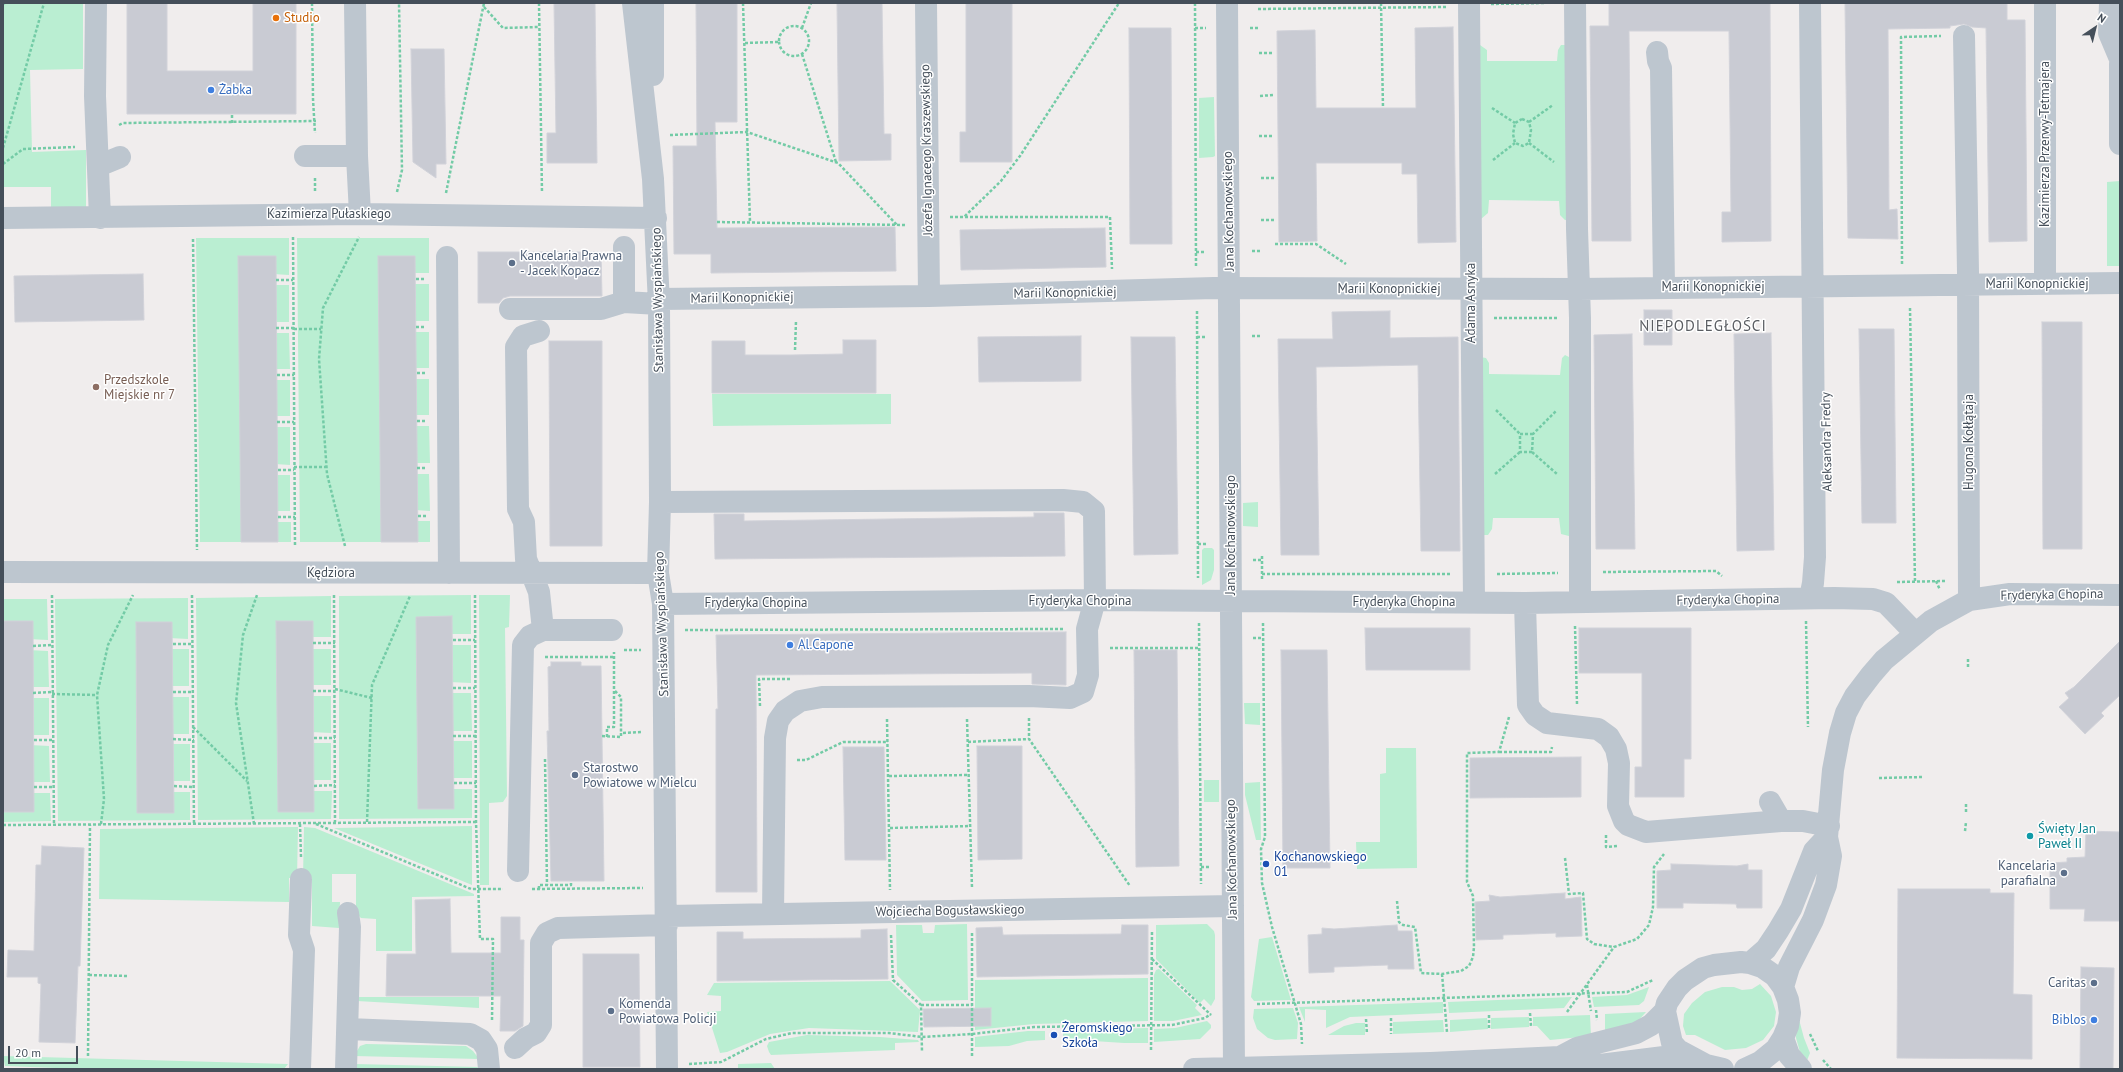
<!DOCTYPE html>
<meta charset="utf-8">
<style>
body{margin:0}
#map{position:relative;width:2123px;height:1072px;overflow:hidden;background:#f0eded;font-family:"PT Sans",sans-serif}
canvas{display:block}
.frame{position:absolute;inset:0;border:4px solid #454f5a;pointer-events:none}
.north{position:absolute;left:2075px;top:8px;width:40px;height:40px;-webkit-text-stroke:3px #fff;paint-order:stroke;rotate:35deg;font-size:11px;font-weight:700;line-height:16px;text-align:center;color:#454f5a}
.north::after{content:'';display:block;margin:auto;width:14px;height:18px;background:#454f5a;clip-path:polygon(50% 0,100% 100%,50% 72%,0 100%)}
.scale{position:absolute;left:8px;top:1046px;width:70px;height:18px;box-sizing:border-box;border:2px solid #454f5a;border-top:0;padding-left:5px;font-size:12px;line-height:14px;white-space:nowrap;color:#454f5a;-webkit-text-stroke:3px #fff;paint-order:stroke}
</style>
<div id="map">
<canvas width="2123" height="1072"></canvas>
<div class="frame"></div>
<div class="north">N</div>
<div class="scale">20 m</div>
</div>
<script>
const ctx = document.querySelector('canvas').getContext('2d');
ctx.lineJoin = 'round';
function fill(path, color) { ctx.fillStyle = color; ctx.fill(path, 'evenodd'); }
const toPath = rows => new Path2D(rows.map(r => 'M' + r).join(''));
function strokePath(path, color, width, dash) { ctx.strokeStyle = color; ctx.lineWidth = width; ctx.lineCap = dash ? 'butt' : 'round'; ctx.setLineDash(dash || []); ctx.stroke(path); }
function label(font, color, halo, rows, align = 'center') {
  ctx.font = font + ' "PT Sans",sans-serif'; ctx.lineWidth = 3; ctx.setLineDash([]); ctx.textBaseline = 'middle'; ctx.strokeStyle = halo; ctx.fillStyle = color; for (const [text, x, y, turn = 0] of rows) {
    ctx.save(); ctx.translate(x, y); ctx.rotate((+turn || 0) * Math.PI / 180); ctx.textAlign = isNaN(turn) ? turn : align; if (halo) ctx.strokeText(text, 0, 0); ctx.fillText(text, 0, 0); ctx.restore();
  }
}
const green = toPath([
 [3,3,83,3,83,69,30,70,32,152,86,150,86,208,51,208,51,187,3,187],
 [1480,45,1487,50,1487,61,1557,61,1558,50,1561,45,1565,45,1570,219,1565,220,1560,215,1559,201,1489,200,1488,213,1481,219,1477,47],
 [1214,97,1215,156,1213,157,1199,158,1199,98],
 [2120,181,2120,266,2107,266,2107,182],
 [196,238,289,238,289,275,273,274,273,285,289,285,289,322,273,322,273,333,289,333,290,369,273,369,273,380,290,380,290,416,273,416,273,427,290,427,290,465,275,464,275,475,290,475,290,511,275,511,275,522,291,522,291,542,200,542],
 [297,238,429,238,429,273,413,273,413,284,429,284,429,321,412,321,412,332,429,332,429,368,414,368,414,379,429,379,429,415,414,415,414,426,429,426,430,463,415,463,415,474,429,474,430,511,415,510,415,521,430,521,430,542,300,542],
 [1565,355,1571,358,1569,536,1561,534,1559,518,1493,518,1492,529,1488,535,1483,535,1480,357,1486,358,1489,363,1489,374,1560,375,1562,358],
 [712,394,891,394,891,424,713,426],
 [1258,502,1258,527,1243,526,1243,503],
 [1204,548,1212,548,1214,550,1214,570,1211,580,1202,585,1202,550],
 [471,595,471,634,449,634,449,645,471,645,471,683,449,682,450,693,471,693,472,731,450,731,450,741,472,741,472,778,451,778,451,789,472,789,472,818,339,819,339,596],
 [479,595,510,595,509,627,505,628,507,796,503,802,489,803,489,885,480,885],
 [331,596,331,637,309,637,309,649,331,649,331,685,311,685,311,696,331,696,331,733,311,732,311,743,331,743,331,780,312,780,312,791,332,791,331,819,198,820,196,598],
 [188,598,188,639,169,638,169,649,189,649,189,686,169,686,170,697,189,697,189,734,170,734,170,744,190,744,190,781,171,781,171,792,190,792,190,820,58,821,55,599],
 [3,599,47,599,48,640,28,639,28,650,48,651,49,687,29,687,29,698,49,698,49,735,30,735,30,745,49,746,50,782,30,782,30,793,50,793,51,821,3,822],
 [1244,703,1260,703,1260,725,1245,724],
 [1386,748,1416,748,1417,868,1357,869,1356,842,1380,842,1380,774,1386,773],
 [1204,780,1219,780,1219,802,1204,802],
 [1260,782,1261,840,1256,840,1245,795,1245,783],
 [472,826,472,885,334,828],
 [298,827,297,878,289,878,289,902,99,899,100,829],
 [304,827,315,828,474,894,474,896,412,897,412,951,376,951,376,919,361,918,356,913,356,874,332,874,332,902,340,902,339,928,312,926,312,878,303,878],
 [967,924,968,1000,922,1001,897,975,896,925,922,925,923,933,934,933,935,925],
 [1207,924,1214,931,1215,935,1215,999,1211,1006,1204,999,1200,1003,1156,959,1156,925],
 [1272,937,1291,1000,1254,1001,1251,997,1259,939],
 [1159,969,1197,1005,1195,1008,1202,1015,1173,1021,1154,1021,1154,975,1156,970],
 [1148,978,1148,1021,1034,1024,975,1030,975,980],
 [890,981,920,1010,918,1032,809,1028,770,1034,727,1052,720,1053,707,1012,721,1011,721,996,707,995,714,983],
 [1760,984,1771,996,1776,1012,1774,1026,1763,1040,1746,1048,1725,1050,1695,1035,1686,1035,1683,1026,1684,1014,1692,1003,1705,992,1722,987,1734,987,1742,990,1752,989],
 [1649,987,1644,1001,1639,1005,1594,1007,1592,997,1627,995],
 [358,997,479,997,479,1008,357,1001],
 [1572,997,1564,1008,1449,1013,1448,1002],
 [1443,1002,1443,1013,1350,1017,1326,1028,1326,1010,1305,1009,1305,1022,1299,1007],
 [1293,1008,1298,1023,1297,1039,1275,1040,1268,1038,1257,1029,1253,1018,1254,1009],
 [1646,1012,1637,1022,1605,1034,1605,1014],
 [1797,1012,1804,1038,1810,1053,1806,1063,1800,1052,1796,1038],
 [1590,1015,1591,1036,1550,1040,1537,1026,1533,1026,1533,1017],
 [1529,1017,1529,1027,1491,1029,1491,1018],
 [1487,1018,1488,1029,1450,1032,1450,1020],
 [1443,1020,1444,1032,1393,1034,1393,1022],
 [1207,1021,1211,1025,1211,1028,1200,1039,1154,1042,1154,1029,1175,1028],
 [1356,1023,1365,1023,1365,1035,1328,1035,1344,1026],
 [1148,1028,1148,1043,1124,1043,1063,1039,1063,1030],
 [1028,1031,1045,1031,1045,1040,1027,1041,1009,1046,975,1047,975,1037],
 [807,1035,880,1037,918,1040,919,1042,895,1043,895,1050,771,1055,769,1052,767,1046,769,1042],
 [366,1044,466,1046,473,1051,479,1059,354,1056,360,1046],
 [3,1056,288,1064,284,1069,81,1069,5,1066],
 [771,1063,775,1069,738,1069,738,1064],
 [355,1064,478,1067,477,1069,357,1069]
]);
const building = toPath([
 [127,3,167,3,167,71,253,71,253,3,296,3,296,114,127,114,127,3],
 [554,3,595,3,597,163,547,163,547,133,556,133,554,3],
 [696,3,737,3,737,122,715,122,717,228,895,227,896,271,711,273,711,254,674,254,673,146,697,146,696,3],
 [837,3,882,3,884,134,891,134,891,160,839,161,837,3],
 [966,3,1012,3,1012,162,960,162,960,132,966,132,966,3],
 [1609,3,1770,3,1771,241,1722,242,1722,212,1731,212,1729,31,1629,31,1631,241,1592,241,1590,26,1609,26,1609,3],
 [1845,3,2007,3,2007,20,2025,20,2027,241,1989,242,1986,28,1972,27,1964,24,1950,26,1950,28,1888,29,1889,210,1897,209,1898,239,1848,238,1845,3],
 [1453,27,1456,242,1418,243,1417,174,1402,174,1402,163,1316,163,1317,241,1279,242,1277,31,1315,30,1316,108,1416,108,1415,28,1453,27],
 [1129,28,1171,28,1172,244,1130,244,1129,28],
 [411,49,444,49,446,164,436,164,436,178,413,162,411,49],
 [1105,228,1106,267,961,270,960,230,1105,228],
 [478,252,601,252,602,296,510,296,503,298,499,303,478,303,478,252],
 [238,256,276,256,278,542,241,542,238,256],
 [378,256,415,256,418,542,381,542,378,256],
 [143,274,144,320,15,322,14,276,143,274],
 [1644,310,1672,310,1672,345,1644,345,1644,310],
 [1390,311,1390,338,1458,337,1460,551,1421,551,1418,365,1316,367,1319,555,1281,555,1278,339,1333,339,1332,312,1390,311],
 [2042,322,2082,322,2082,549,2043,549,2042,322],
 [1859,329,1894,329,1896,523,1862,523,1859,329],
 [1771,333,1774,550,1737,551,1734,334,1771,333],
 [1632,334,1635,549,1596,549,1594,335,1632,334],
 [1081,336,1081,381,979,382,978,337,1081,336],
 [1131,337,1175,337,1178,554,1134,555,1131,337],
 [843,340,876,340,876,393,712,393,712,341,745,341,745,355,791,355,843,354,843,340],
 [549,341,602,341,602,546,550,546,549,341],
 [1034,513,1064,513,1065,556,715,559,714,514,744,514,744,521,1034,517,1034,513],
 [452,616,454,809,418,809,416,617,452,616],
 [3,621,33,621,34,812,3,812,3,621],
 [276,621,313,621,314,812,278,812,276,621],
 [136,622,172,622,174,813,137,813,136,622],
 [1365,628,1470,628,1470,670,1366,670,1365,628],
 [1579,628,1691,628,1691,759,1684,759,1684,797,1635,797,1635,767,1642,767,1642,673,1579,673,1579,628],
 [1066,632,1066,685,1032,684,1032,673,756,675,757,892,716,892,716,709,718,709,716,635,1066,632],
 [2120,641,2120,695,2101,713,2104,716,2085,734,2059,707,2069,698,2065,693,2074,687,2120,641],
 [1134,650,1177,650,1179,866,1136,867,1134,650],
 [1281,650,1327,650,1330,868,1283,868,1281,650],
 [551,662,581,662,581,666,601,666,604,881,551,881,547,731,549,731,548,667,551,666,551,662],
 [977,746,1022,746,1022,859,978,860,977,746],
 [843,747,884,747,886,860,845,860,843,747],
 [1581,757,1581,797,1470,798,1470,758,1581,757],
 [2086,831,2120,832,2120,921,2084,921,2085,909,2050,909,2050,863,2067,862,2067,858,2085,857,2086,831],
 [42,846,84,848,80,966,78,966,75,1043,39,1042,41,984,38,983,38,977,7,977,8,950,34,951,36,865,41,865,42,846],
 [1671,864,1737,866,1748,864,1748,870,1762,870,1762,908,1737,908,1736,904,1683,903,1683,908,1657,908,1657,871,1671,870,1671,864],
 [1898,889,1990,889,1990,893,2014,893,2013,994,2032,995,2032,1059,1897,1058,1898,889],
 [1565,893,1565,899,1581,897,1582,936,1556,937,1556,933,1503,935,1503,939,1476,940,1475,902,1490,901,1489,895,1500,897,1565,893],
 [450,899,451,953,501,953,501,917,520,917,520,940,524,940,523,1026,515,1031,500,1031,501,996,386,996,387,954,416,954,415,900,450,899],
 [1122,925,1148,925,1148,974,977,977,976,928,1002,927,1003,935,1121,934,1122,925],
 [1397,925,1398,931,1412,931,1414,969,1388,969,1388,965,1334,967,1334,972,1309,973,1308,935,1322,934,1322,928,1334,929,1397,925],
 [887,929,888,979,717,981,717,932,743,932,743,939,861,938,861,930,887,929],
 [583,954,639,954,640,1067,583,1067,583,954],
 [2081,967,2114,968,2113,1069,2080,1069,2081,967],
 [991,1008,991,1026,924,1027,923,1009,991,1008]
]);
const path = toPath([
 [312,3,313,99,315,133],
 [539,3,542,193],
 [743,3,750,222],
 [1195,3,1196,266],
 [1381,3,1383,108],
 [3,4,5,3],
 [1491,4,1545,3],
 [484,7,503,28,539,27],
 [1258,9,1446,7],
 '779 41a15 15 0 1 1 30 0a15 15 0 1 1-30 0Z',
 [802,28,811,3],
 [1195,28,1206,28],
 [1250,28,1259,28],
 [745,43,779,42],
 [1259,53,1273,53],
 [802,54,836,162],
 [1260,96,1273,95],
 [1492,108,1515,123],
 [1522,119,1529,122,1531,130,1529,143,1523,146,1515,143,1513,134,1515,123,1522,119],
 [1529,122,1553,105],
 [232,123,232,114],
 [119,125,123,123,316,121],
 [670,135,747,132,838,163,897,225],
 [1259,136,1274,136],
 [1529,143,1554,162],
 [3,148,44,3],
 [1493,160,1515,143],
 [3,164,23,149,75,147],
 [1261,178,1274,178],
 [315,191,315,178],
 [397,192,402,170,399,3],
 [446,193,484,3],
 [950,217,964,217,1001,181,1020,156,1119,3],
 [965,217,1110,217,1112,269],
 [1261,220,1275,220],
 [717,222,905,225],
 [293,237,295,546],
 [193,239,197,550],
 [1275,244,1316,244,1346,264],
 [1252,251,1260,251],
 [1196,252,1206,252],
 [1902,264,1901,37,1941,36],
 [416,279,424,279],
 [276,280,293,280],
 [1910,308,1915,582],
 [1197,311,1198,578],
 [1494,318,1557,318],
 [416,327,424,327],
 [276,328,294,328],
 [294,329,321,329],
 [1252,336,1261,336],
 [1197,337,1207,337],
 [795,350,796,321],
 [417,373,426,373],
 [277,375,294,375],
 [1496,410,1520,434],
 [417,421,426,421],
 [277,422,294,422],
 [1533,434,1520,434,1520,452,1532,452,1533,434,1556,411],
 [1532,452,1557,474],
 [294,467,326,467],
 [417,468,426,468],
 [278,470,294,470],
 [1495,474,1520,452],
 [418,516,426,516],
 [278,517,295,517],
 [1198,544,1208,544],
 [345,546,327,474,319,359,323,308,359,237],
 [1262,556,1262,579],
 [1253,560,1262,560],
 [1603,572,1716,571,1722,576],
 [1262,574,1452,574],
 [1497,574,1558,573],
 [1936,581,1940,590],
 [1897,582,1946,581],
 [52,595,54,825],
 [192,595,194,824],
 [334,595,335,822],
 [475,595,476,822,480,939,493,939,492,1021],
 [1806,621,1808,727],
 [1199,623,1201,884],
 [1263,623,1265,837,1261,849,1262,883,1272,927,1301,1024,1302,1044],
 [1575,626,1577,704],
 [685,630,1064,629],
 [1253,638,1263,638],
 [453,640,475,640],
 [313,643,335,643],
 [173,644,193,644],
 [33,646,52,645],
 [1110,648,1199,648],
 [624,650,641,650],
 [545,657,615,657],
 [1968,659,1968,668],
 [453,688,475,688],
 [335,689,372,698],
 [313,691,335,691],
 [615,691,621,697,621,733],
 [173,692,193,692],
 [33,693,53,692],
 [52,694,97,695],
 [760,706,759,679,791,679],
 [1029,718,1029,739,1130,886],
 [887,719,890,890],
 [967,719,972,888],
 [193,727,247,781],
 [453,736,476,736],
 [602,736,621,737,621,733,642,732],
 [607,737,607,727,614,727,614,652],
 [314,738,335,738],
 [173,739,194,740],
 [34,740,53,740],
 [968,742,1029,739],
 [1499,752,1551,752,1552,747],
 [545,759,547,885],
 [797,760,806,760,843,742,888,742],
 [889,776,969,775],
 [1879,778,1923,777],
 [454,783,476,783],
 [174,786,194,787],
 [314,786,335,785],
 [34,787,54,787],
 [1966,812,1966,802],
 [367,822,372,685,410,596],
 [101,824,104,799,97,695,108,645,133,595],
 [254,824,236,703,243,635,257,595],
 [300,824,301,857],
 [316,824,471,889,503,889],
 [3,825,476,822],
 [890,828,970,826],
 [1965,831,1966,822],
 [1606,835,1606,847,1618,846],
 [1565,858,1569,894,1583,893,1587,939,1594,944,1614,947],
 [1201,867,1211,867],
 [532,889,643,888],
 [539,889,539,885,571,885,571,881],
 [1397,901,1399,922,1403,925,1415,927,1421,973,1442,974,1461,971,1469,966,1473,957,1474,947,1473,896,1467,882,1467,753,1499,752,1509,717],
 [891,935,893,980,921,1005,922,1052],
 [1152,959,1211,1015],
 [1442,974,1447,1032],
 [89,975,127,976],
 [1587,985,1591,1011],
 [1257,1004,1627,992,1653,980],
 [921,1005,972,1005],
 [1596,1010,1597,1020],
 [1567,1012,1614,947,1637,939,1649,925,1653,907,1654,867,1664,854],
 [1530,1013,1531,1026],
 [1489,1015,1489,1029],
 [1391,1018,1391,1034],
 [1366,1019,1367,1034],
 [1810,1034,1818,1051],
 [1151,1050,1152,930],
 [88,1056,90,825],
 [972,1056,972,933],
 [1823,1060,1831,1069],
 [689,1064,721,1062,766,1039,792,1033,889,1033,922,1037,972,1034,1034,1027,1172,1025,1205,1018,1211,1014]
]);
const minor = toPath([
 [96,3,95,96,100,218],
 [355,3,357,156,360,214],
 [633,3,653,179,659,304,660,502,658,573,663,604,667,1069],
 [926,3,929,296],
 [1227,3,1234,1067],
 [1469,3,1474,602],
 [1575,3,1577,229,1580,318,1580,602],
 [1810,3,1815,557,1813,583,1810,598],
 [2045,3,2045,284],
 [2110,3,2109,33,2120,59],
 [1964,36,1968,272,1969,600],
 [1657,52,1658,61,1661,68,1664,287],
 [2120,64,2120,144],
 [653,75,653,3],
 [305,156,357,156],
 [98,166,120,157],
 [3,218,360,214,656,218],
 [624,247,624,302,659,304],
 [447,257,449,573],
 [659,299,929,296,1214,288,1579,289,2120,283],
 [510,309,601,309,624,302],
 [539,331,523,336,516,347,518,509,524,522,526,559,539,592,543,630,612,630],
 [660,502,1063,500,1083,502,1094,511,1095,600,1087,629,1088,675,1083,692,1070,698,1029,696,822,697,800,701,785,711,778,721,775,738,773,914],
 [3,572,658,573],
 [1525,603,1528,705,1535,715,1547,723,1598,729,1609,737,1616,749,1619,763,1618,806,1624,821,1628,825,1646,832,1781,821,1803,821,1829,826],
 [663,604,1095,600,1525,603,1834,598,1873,599,1886,603,1915,633],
 [1770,802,1781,821],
 [518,871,523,645,530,636,543,630],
 [667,916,1233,906],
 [1750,963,1766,949,1778,931,1791,909,1814,851,1827,837],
 [1783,987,1789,967,1813,920,1826,885,1831,856,1827,837,1833,770,1840,733,1846,713,1855,696,1871,675,1884,660,1931,621,1969,600,2010,594,2120,595],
 [348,1029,470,1034,481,1040,487,1049,489,1069],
 [1783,1038,1789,1055,1801,1069],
 [515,1048,526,1038,536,1033,541,1025,541,943,547,933,558,928,667,925],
 [1560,1057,1577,1048,1636,1033,1651,1025,1665,1011],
 [300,1069,304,950,299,935,301,879],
 [346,1069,350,927,348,913],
 [1194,1069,1431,1063,1560,1057,1577,1062,1600,1065,1664,1057,1690,1057],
 [1723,1069,1706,1065,1678,1050,1672,1043,1665,1011,1667,1003,1677,988,1685,980,1703,968,1714,965,1741,962,1750,963,1762,967,1775,976,1783,987,1788,1000,1790,1013,1788,1026,1783,1038,1776,1049,1760,1062,1745,1069]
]);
const markers = [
 [276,18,4,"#e8710a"],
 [211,90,4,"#3f7fe0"],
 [512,263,4,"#5c6f8a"],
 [96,387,4,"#8d6e63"],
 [790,645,4,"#3f7fe0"],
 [575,775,4,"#5c6f8a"],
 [2030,836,4,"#0f9aa8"],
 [1266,864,4,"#1a4fb4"],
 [2064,873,4,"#5c6f8a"],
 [2094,983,4,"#5c6f8a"],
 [611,1011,4,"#5c6f8a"],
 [2094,1020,4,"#3f7fe0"],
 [1054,1035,4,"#1a4fb4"]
];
const foodNames = [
 ["Studio",284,18]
];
const shopNames = [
 ["Żabka",219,90],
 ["Al.Capone",798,645],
 ["Biblos",2086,1020,"right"]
];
const streetNames = [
 ["Kazimierza Przerwy-Tetmajera",2045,144,-90],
 ["Józefa Ignacego Kraszewskiego",927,150,-91],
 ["Jana Kochanowskiego",1229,211,-91],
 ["Kazimierza Pułaskiego",329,214],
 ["Marii Konopnickiej",2037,284],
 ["Marii Konopnickiej",1713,287],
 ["Marii Konopnickiej",1389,289],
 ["Marii Konopnickiej",1065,293,-1],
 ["Marii Konopnickiej",742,298,-1],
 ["Stanisława Wyspiańskiego",658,300,-91],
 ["Adama Asnyka",1471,303,-90],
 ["Aleksandra Fredry",1827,442,-91],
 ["Hugona Kołłątaja",1969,442,-90],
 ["Jana Kochanowskiego",1231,535,-90],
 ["Kędziora",331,573],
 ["Fryderyka Chopina",2052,595,-1],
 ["Fryderyka Chopina",1728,600,-1],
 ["Fryderyka Chopina",1080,601],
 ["Fryderyka Chopina",1404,602],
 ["Fryderyka Chopina",756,603],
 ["Stanisława Wyspiańskiego",662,624,-92],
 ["Jana Kochanowskiego",1232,859,-91],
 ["Wojciecha Bogusławskiego",950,911,-1]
];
const serviceNames = [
 ["Kancelaria Prawna",520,256],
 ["- Jacek Kopacz",520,271],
 ["Starostwo",583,768],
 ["Powiatowe w Mielcu",583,783],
 ["Kancelaria",2056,866,"right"],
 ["parafialna",2056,881,"right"],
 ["Caritas",2086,983,"right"],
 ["Komenda",619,1004],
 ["Powiatowa Policji",619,1019]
];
const educationNames = [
 ["Przedszkole",104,380],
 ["Miejskie nr 7",104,395]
];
const cultureNames = [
 ["Święty Jan",2038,829],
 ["Paweł II",2038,844]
];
const transitNames = [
 ["Kochanowskiego",1274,857],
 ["01",1274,872],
 ["Żeromskiego",1062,1028],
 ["Szkoła",1062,1043]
];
const quarterNames = [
 ["NIEPODLEGŁOŚCI",1703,327]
];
fill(green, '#baeed2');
fill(building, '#c9cbd3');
strokePath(building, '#d1d2d9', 1);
strokePath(path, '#73cba6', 2.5, [3, 2]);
strokePath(minor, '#bdc6cf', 22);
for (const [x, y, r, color] of markers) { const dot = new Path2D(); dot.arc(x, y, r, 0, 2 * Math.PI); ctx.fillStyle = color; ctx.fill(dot); strokePath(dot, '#fff', 1.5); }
label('13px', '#c56008', '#fff', foodNames, 'left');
label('13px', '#366cbe', '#fff', shopNames, 'left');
label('13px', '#454f5a', '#fff', streetNames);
label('13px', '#4e5e75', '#fff', serviceNames, 'left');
label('13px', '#785e54', '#fff', educationNames, 'left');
label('13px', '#0d838f', '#fff', cultureNames, 'left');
label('13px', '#164399', '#fff', transitNames, 'left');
ctx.letterSpacing = '1px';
label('15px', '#5a5d62', '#fff', quarterNames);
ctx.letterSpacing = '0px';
</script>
